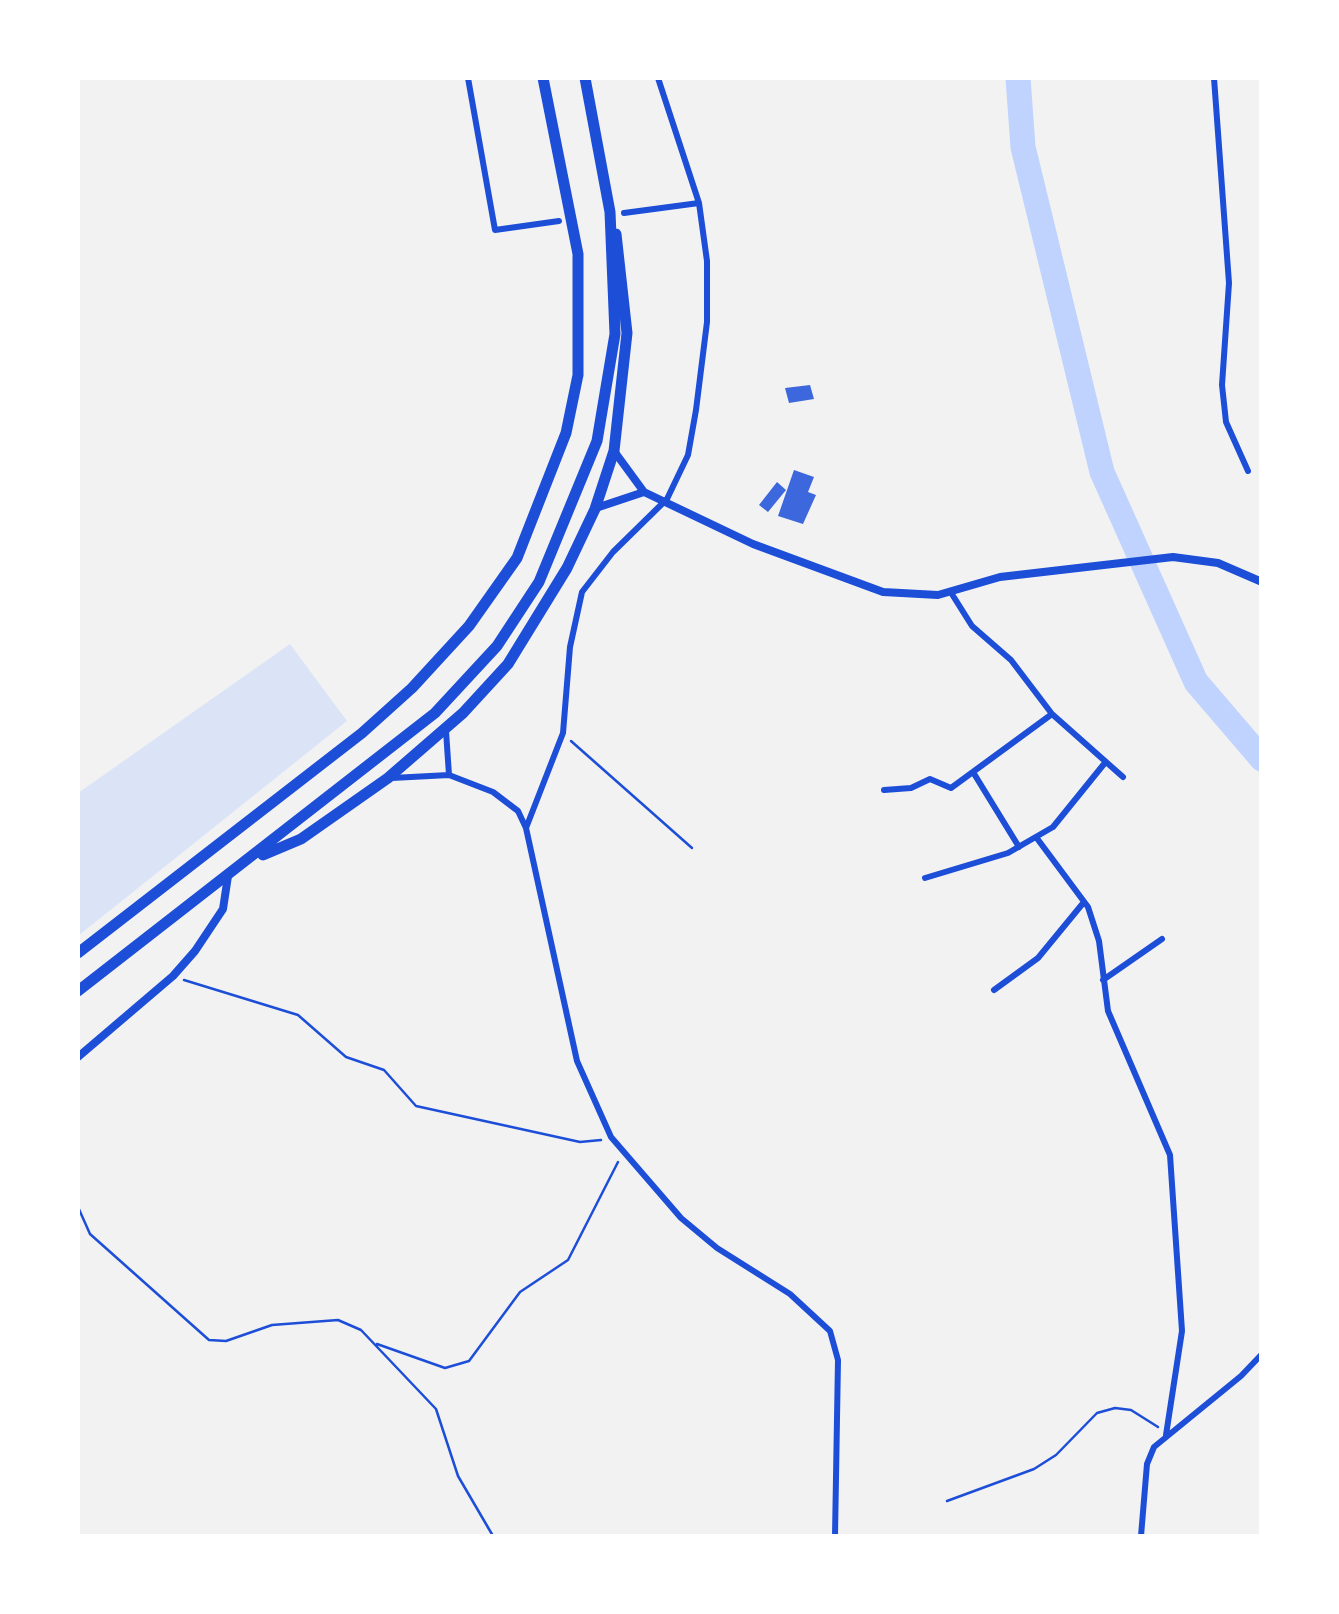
<!DOCTYPE html>
<style>
body{margin:0}
#map{position:relative;width:1339px;height:1614px;overflow:hidden;background:#f2f2f2;font-family:Raleway,sans-serif}
canvas{display:block}
.frame{position:absolute;inset:0;border:80px solid #fff;pointer-events:none}
</style>
<div id="map">
<canvas width="1339" height="1614"></canvas>
<div class="frame"></div>
</div>
<script>
const ctx = document.querySelector('canvas').getContext('2d');
ctx.lineJoin = 'round';
function fill(path, color) { ctx.fillStyle = color; ctx.fill(path, 'evenodd'); }
const toPath = rows => new Path2D(rows.map(r => 'M' + r).join(''));
function strokePath(path, color, width, dash) { ctx.strokeStyle = color; ctx.lineWidth = width; ctx.lineCap = dash ? 'butt' : 'round'; ctx.setLineDash(dash || []); ctx.stroke(path); }
const green = toPath([
 [290,644,347,721,78,936,78,793]
]);
const river = toPath([
 [1018,78,1023,147,1102,472,1196,682,1262,759]
]);
const building = toPath([
 [810,385,814,399,789,403,785,388],
 [794,470,814,477,808,492,816,495,803,524,778,516],
 [777,482,786,490,768,512,759,505]
]);
const path = toPath([
 [571,741,692,848],
 [184,980,298,1015,346,1057,384,1070,416,1106,580,1142,601,1140],
 [78,1207,90,1234,209,1340,226,1341,272,1325,338,1320,361,1330,436,1409,458,1476,493,1536],
 [377,1344,445,1368,469,1361,520,1292,568,1260,618,1162],
 [947,1501,1034,1469,1056,1455,1097,1413,1115,1408,1131,1410,1158,1427]
]);
const minor = toPath([
 [468,78,495,230,559,221],
 [1214,78,1229,283,1222,385,1226,422,1248,471],
 [624,213,699,203],
 [950,591,972,626,1011,660,1052,714,1123,777],
 [446,731,449,775],
 [973,772,1019,847],
 [392,778,449,775,493,792,518,811,526,828,577,1061,611,1137,681,1218,717,1248,790,1294,830,1331,838,1360,835,1536],
 [884,790,911,788,930,779,951,788,1052,714],
 [526,828,563,733,570,647,582,592,613,552,667,499,688,455,696,410,707,322,707,261,699,203,658,78],
 [1036,837,1088,907,1099,941,1108,1011,1170,1155,1182,1331,1166,1435],
 [925,878,1008,853,1053,827,1104,764],
 [1103,980,1162,939],
 [994,990,1038,958,1084,902],
 [1141,1536,1147,1464,1154,1447,1241,1376,1262,1354]
]);
const tertiary = toPath([
 [614,451,644,492,753,544,883,592,938,595,1000,577,1173,557,1218,563,1262,582],
 [596,508,644,492],
 [78,1057,173,976,195,951,223,909,228,876]
]);
const trunk = toPath([
 [263,855,301,839,388,778,463,713,508,664,567,568,595,509,614,451,627,333,616,234],
 [78,953,362,733,412,688,469,626,517,558,566,433,578,375,578,254,543,78],
 [78,991,435,713,497,646,539,582,597,441,615,334,610,212,585,78]
]);
fill(green, '#dbe4f7');
strokePath(river, '#bfd3fe', 25);
fill(building, '#3d67dc');
strokePath(path, '#1d4ed8', 2.5);
strokePath(minor, '#1d4ed8', 6);
strokePath(tertiary, '#1d4ed8', 8);
strokePath(trunk, '#1d4ed8', 11);
</script>
